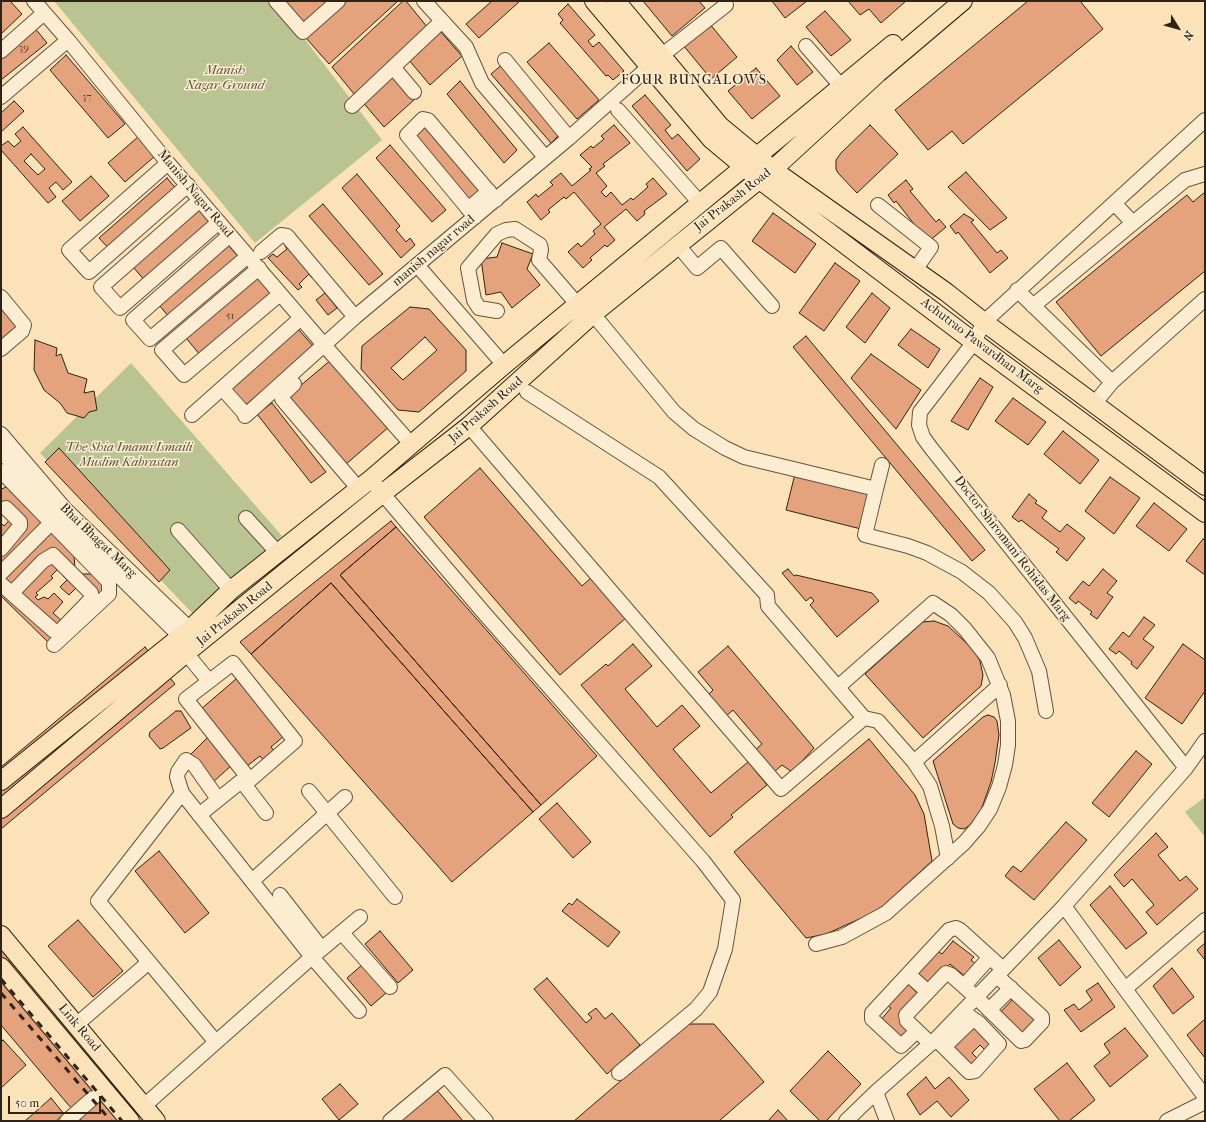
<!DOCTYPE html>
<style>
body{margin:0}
#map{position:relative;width:1206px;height:1122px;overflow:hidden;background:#fbe2b8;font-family:"IM FELL French Canon",serif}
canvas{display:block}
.frame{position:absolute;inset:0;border:2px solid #302315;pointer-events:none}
.north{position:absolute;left:1158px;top:8px;width:40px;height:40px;-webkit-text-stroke:3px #fcecd1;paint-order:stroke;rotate:127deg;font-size:11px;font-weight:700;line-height:16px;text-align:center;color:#302315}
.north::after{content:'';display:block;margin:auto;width:14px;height:18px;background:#302315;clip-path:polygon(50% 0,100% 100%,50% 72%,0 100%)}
.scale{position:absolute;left:8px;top:1096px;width:93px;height:18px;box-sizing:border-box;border:2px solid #302315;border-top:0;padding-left:5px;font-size:12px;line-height:14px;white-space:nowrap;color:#302315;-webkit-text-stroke:3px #fcecd1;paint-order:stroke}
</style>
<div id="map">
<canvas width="1206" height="1122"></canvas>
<div class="frame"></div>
<div class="north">N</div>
<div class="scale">50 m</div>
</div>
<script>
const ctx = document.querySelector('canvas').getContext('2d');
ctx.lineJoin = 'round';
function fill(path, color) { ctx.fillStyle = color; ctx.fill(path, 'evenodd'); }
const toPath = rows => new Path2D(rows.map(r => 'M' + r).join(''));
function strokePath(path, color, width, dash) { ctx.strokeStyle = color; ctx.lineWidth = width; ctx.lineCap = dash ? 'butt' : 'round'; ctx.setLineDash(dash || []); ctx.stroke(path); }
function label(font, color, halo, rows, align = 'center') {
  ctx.font = font + ' "IM FELL French Canon",serif'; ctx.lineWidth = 3; ctx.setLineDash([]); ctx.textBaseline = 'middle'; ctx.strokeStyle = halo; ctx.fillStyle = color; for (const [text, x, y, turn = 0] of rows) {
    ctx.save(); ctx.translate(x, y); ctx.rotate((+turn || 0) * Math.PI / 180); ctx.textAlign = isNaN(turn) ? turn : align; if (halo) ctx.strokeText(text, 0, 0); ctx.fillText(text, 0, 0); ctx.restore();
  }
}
const green = toPath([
 [54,1,273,1,300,33,382,140,255,243],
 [131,363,282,536,193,614,40,453],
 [1205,797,1205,837,1185,812]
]);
const building = toPath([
 [1,1,10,1,22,14,1,34,1,1],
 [281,1,333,1,302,29,281,1],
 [347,1,398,1,329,64,306,38,347,1],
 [403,1,406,1,428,28,355,95,332,67,403,1],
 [492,1,520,1,479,38,466,24,492,1],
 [643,1,699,1,705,8,672,36,643,1],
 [772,1,807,1,785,18,772,1],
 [848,1,906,1,881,23,869,9,860,15,848,1],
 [1028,1,1080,1,1103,29,963,144,952,131,928,150,895,110,1028,1],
 [568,4,595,35,588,41,593,47,599,42,624,71,613,80,608,75,606,76,560,23,563,20,558,14,568,4],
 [825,11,851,40,831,56,806,27,825,11],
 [709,23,737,57,711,79,683,45,709,23],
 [34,27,47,43,1,80,1,54,34,27],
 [440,31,462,56,430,85,408,59,440,31],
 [549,43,599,100,577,119,527,62,549,43],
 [791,46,813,72,797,85,777,60,791,46],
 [66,55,125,124,108,138,50,70,66,55],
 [504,63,562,132,551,143,491,74,504,63],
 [756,68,780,96,752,119,728,91,756,68],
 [391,72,415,99,384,127,361,100,391,72],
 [460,81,517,150,504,163,447,94,460,81],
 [645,95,671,125,665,130,672,139,678,134,700,159,687,171,632,106,645,95],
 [14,101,24,111,1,132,1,113,14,101],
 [427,125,485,193,472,205,414,136,427,125],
 [614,125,630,143,603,164,605,166,596,173,607,186,601,192,606,197,611,192,622,205,631,198,633,200,648,187,646,184,653,178,667,194,644,211,645,214,637,221,626,209,604,227,615,240,607,247,605,245,590,258,592,260,583,268,568,252,578,243,581,247,595,234,593,231,601,224,574,192,566,199,564,197,548,210,550,212,541,220,527,202,536,194,538,197,553,185,550,182,561,173,572,186,591,170,589,169,592,167,580,155,591,146,593,148,604,139,601,136,614,125],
 [870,125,898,154,857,193,838,173,836,169,836,160,841,153,870,125],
 [23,127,72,182,63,190,56,182,49,188,56,197,48,203,1,150,1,146,8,141,14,147,21,141,15,134,23,127],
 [31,154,45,169,38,175,24,161,31,154],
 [138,137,155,156,125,182,108,163,138,137],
 [390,145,446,210,432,222,376,158,390,145],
 [966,172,1007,218,990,230,948,187,966,172],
 [357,174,400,226,396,230,406,242,410,238,415,245,401,258,342,188,357,174],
 [91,176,109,196,80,221,62,201,91,176],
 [167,178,179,192,112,252,99,238,167,178],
 [906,180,913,189,910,191,936,222,939,219,946,227,928,242,896,201,894,203,888,195,906,180],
 [1205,192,1205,271,1101,356,1056,302,1187,195,1193,202,1205,192],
 [323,204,383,274,369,285,309,216,323,204],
 [199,210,213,226,147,283,133,267,199,210],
 [773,213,816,244,795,273,752,241,773,213],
 [964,214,974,220,971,222,997,253,1001,250,1008,258,990,273,958,232,956,234,950,226,964,214],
 [290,242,316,274,312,278,309,274,299,284,302,287,298,290,268,258,273,254,277,257,287,249,285,246,290,242],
 [502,243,533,254,527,269,540,285,512,308,501,292,486,295,481,259,497,257,502,243],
 [228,245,243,262,174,323,159,305,228,245],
 [835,263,860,281,824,331,799,313,835,263],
 [259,277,274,294,201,356,186,338,259,277],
 [325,293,337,308,328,315,316,300,325,293],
 [872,293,890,308,865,343,846,327,872,293],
 [1,303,21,329,1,346,1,303],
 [410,307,429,309,466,350,466,371,419,412,398,410,361,369,362,346,410,307],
 [425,337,437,350,403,380,391,368,425,337],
 [298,329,314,347,242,408,227,390,298,329],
 [911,329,940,349,928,368,898,345,911,329],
 [806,336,985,550,972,561,793,347,806,336],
 [35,340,57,348,56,356,61,354,68,373,87,379,84,393,94,391,97,410,89,412,84,418,67,413,60,403,44,390,34,370,35,340],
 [871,354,921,390,896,429,851,378,871,354],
 [332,359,390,426,345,465,287,397,332,359],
 [980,378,993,387,968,430,951,421,980,378],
 [1013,398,1046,422,1028,445,995,421,1013,398],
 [272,403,326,472,311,483,257,414,272,403],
 [1063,431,1099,460,1080,484,1044,454,1063,431],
 [59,448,170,570,159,582,45,462,59,448],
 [480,468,582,586,592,577,627,617,560,675,424,517,480,468],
 [795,474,871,493,861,529,786,510,795,474],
 [1110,477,1140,498,1114,534,1085,511,1110,477],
 [7,487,74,556,75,568,81,574,92,574,107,590,52,646,1,596,1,489,7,487],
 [1029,494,1037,501,1035,503,1047,511,1042,518,1060,532,1067,524,1085,538,1067,561,1056,552,1059,549,1021,520,1019,522,1012,517,1029,494],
 [1,501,15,514,4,526,1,523,1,501],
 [1154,503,1187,529,1169,551,1136,526,1154,503],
 [391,521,396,527,340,575,541,805,533,812,331,583,251,654,240,642,391,521],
 [396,527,597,756,541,805,340,575,396,527],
 [1203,539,1205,540,1205,575,1186,561,1203,539],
 [59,568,67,572,63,576,67,580,60,587,69,595,76,588,89,596,62,621,53,613,63,602,54,593,48,599,44,597,38,600,35,597,38,595,36,593,53,578,51,576,59,568],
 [788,569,794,576,796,575,872,593,879,601,837,637,810,605,814,601,811,597,806,601,782,573,788,569],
 [1103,569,1117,581,1107,593,1113,597,1097,619,1090,614,1092,612,1078,601,1076,604,1069,598,1083,581,1089,586,1103,569],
 [331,583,533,812,452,882,251,654,331,583],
 [1144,617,1155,625,1143,639,1154,647,1137,669,1131,664,1132,662,1119,651,1116,654,1109,649,1123,632,1129,637,1144,617],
 [934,621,948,626,973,649,980,661,983,675,981,686,923,738,865,674,923,622,934,621],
 [633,644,652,666,625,689,657,727,682,705,700,726,673,749,711,793,748,762,767,785,731,815,733,817,710,837,581,685,606,664,608,666,633,644],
 [1183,644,1205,660,1205,691,1182,724,1145,698,1183,644],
 [728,646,814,748,792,772,782,765,773,773,754,751,762,744,733,710,725,717,707,696,713,690,698,672,728,646],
 [145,647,175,684,1,829,1,767,145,647],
 [236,679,284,736,271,747,276,753,265,762,260,756,247,766,200,710,236,679],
 [176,711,181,711,191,728,163,748,160,749,149,736,150,732,176,711],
 [988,715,994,717,997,721,999,735,995,763,991,782,981,810,970,825,964,829,958,828,953,824,933,761,983,717,988,715],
 [208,737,232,765,213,782,190,755,208,737],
 [869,739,915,795,924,814,932,861,883,906,866,916,826,934,806,938,734,852,869,739],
 [1136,751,1152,764,1109,817,1092,803,1136,751],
 [557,803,591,842,573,858,539,819,557,803],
 [1066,822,1087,840,1034,900,1005,876,1013,866,1021,872,1066,822],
 [1156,833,1168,847,1158,855,1180,881,1186,876,1198,889,1157,925,1146,912,1154,905,1132,879,1124,887,1114,875,1156,833],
 [159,851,209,913,185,933,135,871,159,851],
 [1110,886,1147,933,1126,949,1090,905,1110,886],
 [577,899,620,932,608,947,562,911,569,903,572,905,577,899],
 [78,920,123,971,93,997,48,946,78,920],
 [380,931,413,970,398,983,365,944,380,931],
 [1,936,157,1121,82,1121,1,1025,1,936],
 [1059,940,1081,967,1060,986,1038,958,1059,940],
 [953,941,974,957,971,960,978,966,966,977,950,964,930,984,916,971,935,949,942,954,953,941],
 [1205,943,1205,960,1197,950,1205,943],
 [362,965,386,993,371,1006,347,978,362,965],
 [1172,968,1194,997,1173,1014,1153,986,1172,968],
 [547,978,586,1023,592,1018,588,1014,596,1008,605,1019,612,1013,640,1045,607,1074,534,989,547,978],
 [906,982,920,996,900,1016,914,1031,901,1045,879,1022,891,1008,886,1004,906,982],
 [1098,983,1115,1007,1081,1032,1064,1010,1074,1004,1079,1010,1092,1000,1086,991,1098,983],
 [1015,997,1040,1020,1022,1039,997,1016,1015,997],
 [1205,1019,1205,1058,1187,1035,1205,1019],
 [974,1022,996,1044,988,1053,980,1045,972,1053,980,1061,971,1070,949,1049,974,1022],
 [687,1024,714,1024,764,1082,719,1121,574,1121,687,1024],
 [1125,1028,1148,1056,1110,1087,1094,1066,1110,1053,1104,1044,1125,1028],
 [3,1040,26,1065,1,1088,1,1042,3,1040],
 [828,1051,861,1084,826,1121,820,1121,790,1091,828,1051],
 [1067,1063,1095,1100,1069,1121,1060,1121,1034,1089,1067,1063],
 [926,1077,935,1089,949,1077,969,1100,951,1117,937,1101,920,1115,907,1094,926,1077],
 [340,1084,358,1104,339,1120,322,1099,340,1084],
 [436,1089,463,1121,398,1121,436,1089],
 [51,1098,64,1114,56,1121,25,1121,51,1098],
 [778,1110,788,1121,768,1121,778,1110]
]);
const minor = toPath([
 [34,1,68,40,168,163,325,346,411,444],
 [276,1,303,32,338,1],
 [424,1,466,47,482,83,545,157],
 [806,46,841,86],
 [1,51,44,13],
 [661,56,726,5],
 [505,60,569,138],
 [393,67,414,92],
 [1,97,68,40],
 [352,106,442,21],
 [618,110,700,203],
 [168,163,69,250,89,272,188,185],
 [200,200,101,287,120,308,219,222],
 [1114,203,1133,223],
 [878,205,931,247,915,270],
 [468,209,489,191],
 [475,217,407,135,423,119,428,120,496,200],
 [230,235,133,320,150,339,248,256],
 [677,244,697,268,721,248,772,306],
 [261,252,281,235,287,236,355,317],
 [417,265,504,365],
 [259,268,162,350,184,375,280,294],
 [1017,290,1112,382],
 [1,297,24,325,22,331,1,349],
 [1033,306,1185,180,1205,174],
 [497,311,479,308,474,300,468,268,497,234,506,230,515,229,540,245,541,250,539,260,577,304],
 [593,314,674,412,694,429,725,448,744,457,876,489,882,465],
 [294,384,282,395,282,399,358,488],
 [222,388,246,415],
 [1094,404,1112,382,1205,299],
 [192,415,301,318],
 [245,416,355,317,569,138,650,66],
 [469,426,781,789,864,718,768,606,767,595,659,477,527,392],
 [1,434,65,509,190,629,196,637],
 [1,451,58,516,187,643],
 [1,471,109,582,109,594,54,645],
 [377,487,484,613,703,861,733,900,725,949,710,992,696,1009,619,1073],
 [876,489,865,535,908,546,927,553,962,572,989,593,1015,622,1025,638,1039,671,1046,711],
 [246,518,277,552],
 [178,530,231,590],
 [1,549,20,526,20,522,6,508],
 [1,573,57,517],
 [1,584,54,631,58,631,61,630,92,598,91,593,53,555,43,561,12,593],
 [186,653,209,681],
 [233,663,295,741,250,780,186,699,233,663],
 [864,718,878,721,914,762,930,786,942,826,948,858],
 [914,762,1000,685],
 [1186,768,931,448,923,437,919,425,920,412,974,342,984,322,1205,120],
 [309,791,395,897],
 [182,793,177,777,178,772,186,760,194,765,218,799],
 [199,815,240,782,244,784,266,813],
 [252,881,345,797],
 [280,895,322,949],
 [1064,906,1125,989,1205,920],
 [342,933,390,987],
 [816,944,842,937,886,913,964,843,978,827,990,809,999,787,1005,765,1008,745,1008,721,1003,695,988,658,965,629,951,615,933,603,838,687],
 [908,974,928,992],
 [964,986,990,957],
 [1125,989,1205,1097],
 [989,1010,1011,988],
 [359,1011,312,957,360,917],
 [76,1025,149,962],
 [917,1031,901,1046,872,1019,872,1013,949,930,956,928,960,930,1003,969],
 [936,1039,969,1072,975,1071,999,1044,979,1023,963,1012],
 [931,1044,907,1021,906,1015,946,973,951,975,977,998,1021,1041,1025,1040,1042,1022,1042,1017,997,976],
 [944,1047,972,1020],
 [144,1106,312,957,182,793,98,901,215,1041],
 [67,1121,93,1098],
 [390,1121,445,1075,486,1121],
 [846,1121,876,1092],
 [887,1121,876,1092,936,1039,1064,906,1186,768,1205,741],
 [1167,1121,1205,1102]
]);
const major = toPath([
 [594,1,711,139,760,180,974,342,1205,513],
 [616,1,720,126,772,169,946,292,984,322,1205,486],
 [1,781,190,629,231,590,371,479,504,365,893,44],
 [1,809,186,653,383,493,469,426,593,314,781,162,878,73,963,1],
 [1,935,156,1121],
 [1,967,130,1121]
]);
const rail = toPath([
 [1,979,122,1121],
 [1,993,111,1121]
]);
const numberNames = [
 ["39",24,48],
 ["37",87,97],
 ["51",230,316]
];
const parkNames = [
 ["Manish",225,71],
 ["Nagar Ground",225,86],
 ["The Shia Imami Ismaili",129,448],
 ["Muslim Kabrastan",129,463]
];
const streetNames = [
 ["Manish Nagar Road",195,194,50],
 ["Jai Prakash Road",733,200,-38],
 ["manish nagar road",434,251,-40],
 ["Achutrao Pawardhan Marg",982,346,37],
 ["Jai Prakash Road",486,410,-41],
 ["Bhai Bhagat Marg",98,541,44],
 ["Doctor Shiromani Rohidas Marg",1012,549,52],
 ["Jai Prakash Road",235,614,-39],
 ["Link Road",79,1028,50]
];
const neighbourhoodNames = [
 ["FOUR BUNGALOWS",694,81]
];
fill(green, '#bac493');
fill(building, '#e4a27d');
strokePath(building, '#302315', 1);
strokePath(minor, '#63533e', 16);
strokePath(major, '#302315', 20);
strokePath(minor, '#fcecd1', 14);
strokePath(major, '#fbe2b8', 18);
strokePath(rail, '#302315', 3, [7, 7]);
label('11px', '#5d432f', null, numberNames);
label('italic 13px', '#59533b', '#fcecd1', parkNames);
label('13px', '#302315', '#fcecd1', streetNames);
ctx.letterSpacing = '1px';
label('14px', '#302315', '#fcecd1', neighbourhoodNames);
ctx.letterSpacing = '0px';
</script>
